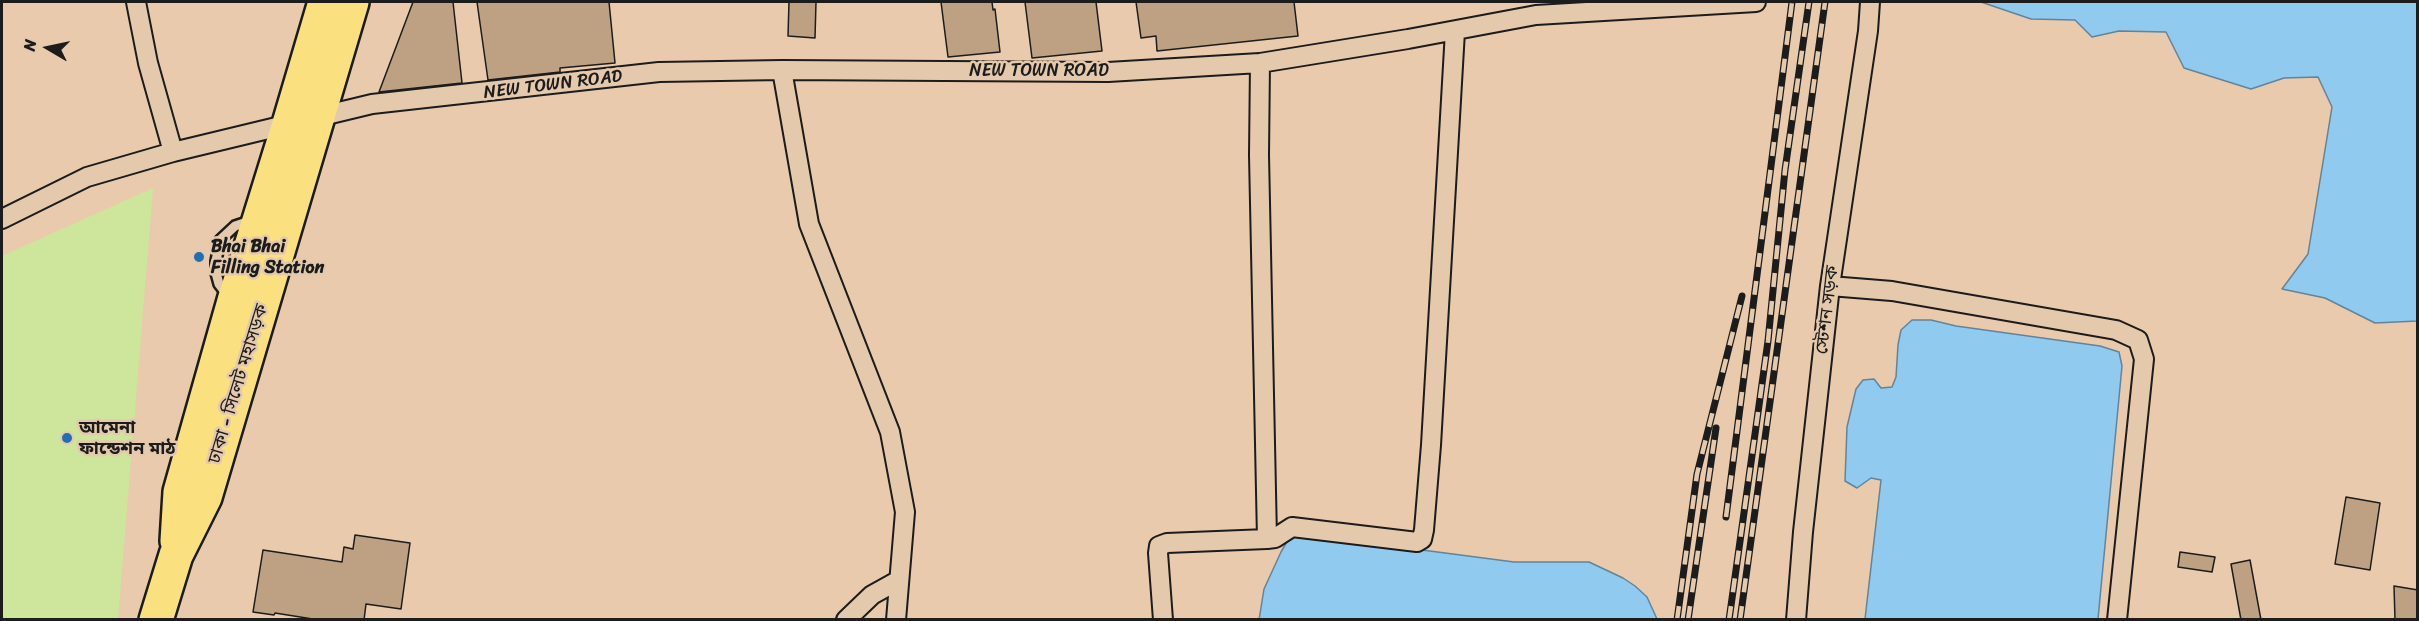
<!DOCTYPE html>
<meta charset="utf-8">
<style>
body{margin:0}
#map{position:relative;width:2419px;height:621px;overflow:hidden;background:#e9caac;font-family:Sriracha,sans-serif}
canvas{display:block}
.frame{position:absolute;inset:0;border:3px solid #1c1c1c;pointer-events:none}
.north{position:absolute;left:18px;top:18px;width:60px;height:60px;-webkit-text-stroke:4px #e5c9ad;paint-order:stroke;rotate:279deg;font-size:16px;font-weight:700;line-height:24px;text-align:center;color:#1c1c1c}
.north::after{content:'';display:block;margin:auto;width:21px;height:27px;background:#1c1c1c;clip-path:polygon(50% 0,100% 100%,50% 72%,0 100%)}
</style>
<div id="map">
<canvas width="2419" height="621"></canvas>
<div class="frame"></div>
<div class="north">N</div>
</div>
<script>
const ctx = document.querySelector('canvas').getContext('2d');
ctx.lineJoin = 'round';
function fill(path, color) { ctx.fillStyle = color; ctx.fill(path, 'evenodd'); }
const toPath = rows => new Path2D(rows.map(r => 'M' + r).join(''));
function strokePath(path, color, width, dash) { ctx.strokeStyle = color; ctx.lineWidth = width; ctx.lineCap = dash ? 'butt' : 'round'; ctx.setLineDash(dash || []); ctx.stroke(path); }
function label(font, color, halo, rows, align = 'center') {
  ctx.font = font + ' Sriracha,"Noto Sans Bengali",sans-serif'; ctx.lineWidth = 5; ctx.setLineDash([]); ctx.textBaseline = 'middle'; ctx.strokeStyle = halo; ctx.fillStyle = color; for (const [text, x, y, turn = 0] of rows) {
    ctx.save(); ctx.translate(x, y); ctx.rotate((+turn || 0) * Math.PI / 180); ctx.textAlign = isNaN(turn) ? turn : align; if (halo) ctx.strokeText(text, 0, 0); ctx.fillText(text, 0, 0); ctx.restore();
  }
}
const green = toPath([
 [153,188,118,619,2,619,2,256]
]);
const water = toPath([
 [1981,2,2417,2,2417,321,2375,323,2325,298,2282,289,2308,254,2332,107,2318,77,2284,78,2251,89,2184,68,2166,32,2119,31,2092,37,2075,20,2031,19,1981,2],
 [1912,320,1931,320,1956,326,2100,346,2119,352,2122,366,2098,619,1865,619,1881,480,1871,478,1857,488,1845,481,1847,427,1856,389,1863,380,1874,379,1881,388,1892,387,1896,377,1898,345,1901,330,1912,320],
 [1292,533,1514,562,1589,562,1623,578,1635,586,1647,597,1657,619,1259,620,1264,589,1281,552,1292,533]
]);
const building = toPath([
 [413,2,453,2,462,83,379,92,413,2],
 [477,2,609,2,615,63,560,68,560,72,488,80,477,2],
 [789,2,816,2,815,38,788,36,789,2],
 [941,2,992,2,993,10,995,9,1000,52,948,57,941,2],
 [1025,2,1096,2,1102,51,1032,58,1025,2],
 [1136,2,1294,2,1298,36,1157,51,1156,36,1141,38,1136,2],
 [2346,497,2380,503,2370,570,2335,564,2346,497],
 [355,535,410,543,401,609,366,604,364,620,319,620,275,613,274,615,253,612,263,550,342,562,344,547,353,549,355,535],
 [2180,552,2215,557,2212,572,2178,567,2180,552],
 [2250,560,2261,620,2241,620,2231,564,2250,560],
 [2394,586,2418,590,2418,620,2395,620,2394,586]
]);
const lane = toPath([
 [229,297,219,284,216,273,216,261,220,240,235,226,250,221]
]);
const street = toPath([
 [136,2,148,63,173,152],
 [1260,63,1259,155,1267,539],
 [782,70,809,224,890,432,905,512,896,620],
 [2,219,87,177,173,152,372,104,659,72,782,70,1108,72,1260,63,1408,39,1536,15,1756,2],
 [1830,286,1892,291,2116,330,2138,340,2144,359,2117,620],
 [846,620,872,595,899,580],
 [1163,620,1158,553,1159,546,1167,543,1267,539,1275,538,1292,527,1417,542,1422,539,1424,530,1431,445,1455,31],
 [1796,620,1803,532,1830,286,1868,31,1870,2]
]);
const highway = toPath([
 [177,541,180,492,234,301,289,124,325,2],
 [156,620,176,555,205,497,352,2]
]);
const rail = toPath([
 [1726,517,1792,2],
 [1677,620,1697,474,1742,296],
 [1688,620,1716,428],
 [1729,620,1768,341,1785,170,1809,2],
 [1740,620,1825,2]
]);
const markers = [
 [199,257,6,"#1f6fb2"],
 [67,438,6,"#1f6fb2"]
];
const streetNames = [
 ["NEW TOWN ROAD",1039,71],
 ["NEW TOWN ROAD",553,85,-7],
 ["স্টেশন সড়ক",1828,310,-83],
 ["ঢাকা - সিলেট মহাসড়ক",239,384,-73]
];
const poiNames = [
 ["Bhai Bhai",211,247],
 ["Filling Station",211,268],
 ["আমেনা",79,428],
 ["ফান্ডেশন মাঠ",79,449]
];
fill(green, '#cde69c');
fill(water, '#90caef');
strokePath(water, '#62849b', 1.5);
fill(building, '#bea082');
strokePath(building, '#1c1c1c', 1.5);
strokePath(lane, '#1c1c1c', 14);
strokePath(street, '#1c1c1c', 22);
strokePath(highway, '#1c1c1c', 38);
strokePath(lane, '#e5c9ad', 9);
strokePath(street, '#e5c9ad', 18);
strokePath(highway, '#fbe080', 33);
strokePath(rail, '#1c1c1c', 7);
strokePath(rail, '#e5c9ad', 4.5, [14]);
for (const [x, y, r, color] of markers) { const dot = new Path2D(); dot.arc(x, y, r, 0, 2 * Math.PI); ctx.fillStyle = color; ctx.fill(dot); strokePath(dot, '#e5c9ad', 2); }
label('18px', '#1c1c1c', '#e5c9ad', streetNames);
label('bold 18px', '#1c1c1c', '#e5c9ad', poiNames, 'left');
</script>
